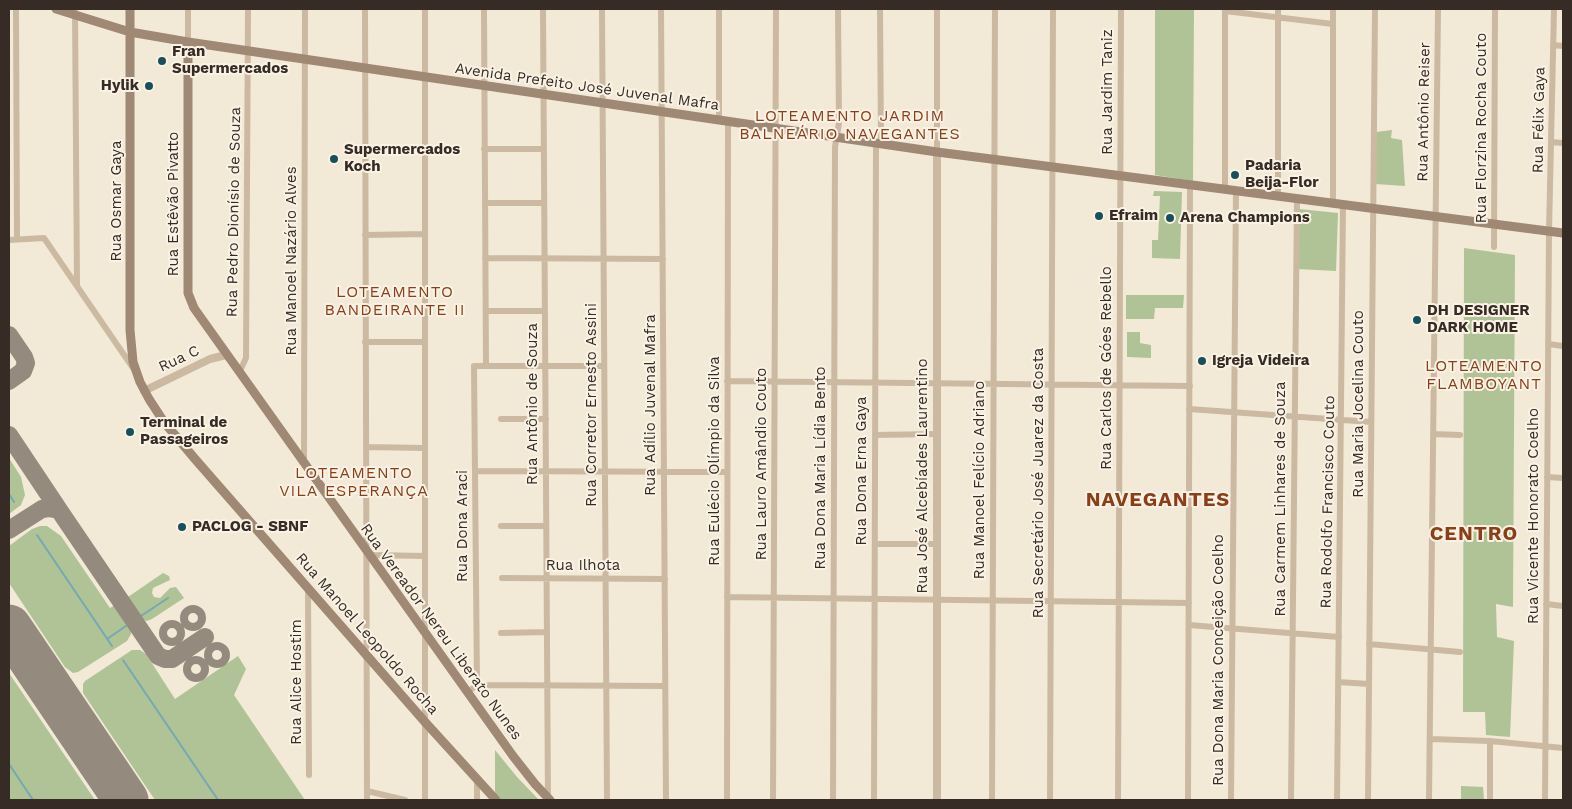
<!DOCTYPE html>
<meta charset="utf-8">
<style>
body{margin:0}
#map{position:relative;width:1572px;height:809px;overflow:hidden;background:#f3e9d7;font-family:"Work Sans",sans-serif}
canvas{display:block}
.frame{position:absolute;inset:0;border:10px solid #362c25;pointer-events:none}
</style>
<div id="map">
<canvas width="1572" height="809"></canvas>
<div class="frame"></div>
</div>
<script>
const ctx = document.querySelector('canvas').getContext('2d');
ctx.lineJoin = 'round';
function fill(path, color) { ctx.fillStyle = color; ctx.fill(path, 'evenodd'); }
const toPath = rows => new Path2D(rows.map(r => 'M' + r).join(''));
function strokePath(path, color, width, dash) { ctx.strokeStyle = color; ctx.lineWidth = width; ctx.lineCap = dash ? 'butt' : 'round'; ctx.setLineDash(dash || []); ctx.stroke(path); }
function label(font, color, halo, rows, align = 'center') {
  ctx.font = font + ' "Work Sans",sans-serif'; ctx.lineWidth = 4; ctx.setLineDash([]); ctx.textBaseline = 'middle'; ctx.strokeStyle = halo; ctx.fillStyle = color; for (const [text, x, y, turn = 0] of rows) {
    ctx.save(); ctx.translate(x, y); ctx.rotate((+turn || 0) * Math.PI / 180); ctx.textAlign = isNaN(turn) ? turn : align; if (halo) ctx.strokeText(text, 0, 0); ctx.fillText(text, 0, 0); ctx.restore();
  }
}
const green = toPath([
 [1155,9,1194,9,1193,181,1155,175],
 [1392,130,1391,138,1402,140,1405,186,1375,184,1376,132],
 [1154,191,1182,192,1180,259,1152,258,1152,240,1158,240,1160,196,1153,196],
 [1299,209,1338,213,1336,271,1297,269],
 [1464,248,1515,255,1513,607,1496,604,1497,637,1514,641,1510,737,1486,735,1485,712,1463,712],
 [1126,295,1184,295,1183,308,1155,308,1154,319,1126,319],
 [1127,332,1140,332,1140,343,1151,345,1151,358,1127,357],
 [9,458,21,477,25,495,21,505,9,514],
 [40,526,47,526,61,536,110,608,115,605,131,628,131,634,127,641,78,672,73,673,65,667,9,583,9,546,32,529],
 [163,573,169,576,170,580,153,588,152,593,154,597,160,598,170,588,176,587,184,598,152,619,147,621,140,619,125,599],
 [132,650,140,650,146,654,175,699,238,656,246,669,234,695,305,800,155,800,83,693,83,684,85,681],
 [9,673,95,800,9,800],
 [495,750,517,777,539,800,498,800,495,798],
 [1461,786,1483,787,1484,800,1461,800]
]);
const stream = toPath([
 [9,494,14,502],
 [37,535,112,646],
 [141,616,168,598],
 [107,639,126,626],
 [123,660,218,800],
 [9,764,33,800]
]);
const taxiway = toPath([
 [9,335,24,357,26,363,23,371,9,381],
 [9,435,59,510,49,508,42,509,9,530],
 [59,510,158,656,165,659,172,659,205,637],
 '189 618a4 4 0 1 1 8 0a4 4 0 1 1-8 0Z',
 [9,625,20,641],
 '168 633a4 4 0 1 1 8 0a4 4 0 1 1-8 0Z',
 '213 655a4 4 0 1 1 8 0a4 4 0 1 1-8 0Z',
 '192 669a4 4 0 1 1 8 0a4 4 0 1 1-8 0Z'
]);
const runway = toPath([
 [9,627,126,800]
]);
const minor = toPath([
 [16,9,17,239],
 [75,9,77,286],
 [188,9,188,42],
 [365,9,367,800],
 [425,9,425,800],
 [484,9,486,366],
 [543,9,548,799],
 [602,9,607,800],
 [661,9,666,800],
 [719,9,719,120],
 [880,9,881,143],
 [937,9,937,152],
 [1225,11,1333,24],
 [1553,45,1563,46],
 [1551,142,1563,143],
 [484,149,544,149],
 [1225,189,1225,9],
 [1278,196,1278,9],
 [485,203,544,203],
 [1333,203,1333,9],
 [365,235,425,234],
 [9,240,44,238,133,368],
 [1494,247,1495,9],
 [485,258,663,259],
 [486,311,545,311],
 [365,342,425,342],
 [1548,344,1563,346],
 [239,373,246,358,248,9],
 [727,381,1190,386],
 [1189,409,1371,422],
 [501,419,546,419],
 [1433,434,1460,435],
 [875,435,937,434],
 [366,447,425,448],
 [304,462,305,9],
 [475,471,727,472],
 [1547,477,1563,478],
 [501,526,546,526],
 [875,544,937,544],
 [370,555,425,556],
 [502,578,665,579],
 [308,589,309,775],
 [727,597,1189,603],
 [1546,604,1563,606],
 [1189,625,1339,637],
 [501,633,547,632],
 [1369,644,1460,652],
 [1338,682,1369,684],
 [477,685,665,686],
 [468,692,477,685,474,366,604,366],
 [1430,739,1490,741,1563,748],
 [367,791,405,800],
 [477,800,477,779],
 [727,800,728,121],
 [773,800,776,9],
 [833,800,835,147,839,123,838,9],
 [874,800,876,143],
 [992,800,995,9],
 [1050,800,1053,9],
 [1118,800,1121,9],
 [1188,800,1190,184],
 [1231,800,1236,190],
 [1291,800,1297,198],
 [1337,800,1343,204],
 [1368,800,1375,9],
 [1429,800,1438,9],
 [1490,800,1490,741],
 [1545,800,1549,231,1554,9]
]);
const tertiary = toPath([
 [937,152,937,800],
 [144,391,210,359,226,355]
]);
const secondary = toPath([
 [56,9,130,32,188,42,937,152,1563,233],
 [130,9,130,330,133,362,140,382,149,399,164,422,195,459,425,722,496,800],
 [188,42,188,293,194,308,513,756,535,784,550,800]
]);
const markers = [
 [162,61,5,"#184f5a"],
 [149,86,5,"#184f5a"],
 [334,159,5,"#184f5a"],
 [1235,175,5,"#184f5a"],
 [1099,216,5,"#184f5a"],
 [1170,218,5,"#184f5a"],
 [1417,320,5,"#184f5a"],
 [1202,361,5,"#184f5a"],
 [130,432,5,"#184f5a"],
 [182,527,5,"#184f5a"]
];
const poiNames = [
 ["Fran",172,52],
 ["Supermercados",172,69],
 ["Hylik",139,86,"right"],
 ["Supermercados",344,150],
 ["Koch",344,167],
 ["Padaria",1245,166],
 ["Beija-Flor",1245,183],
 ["Efraim",1109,216],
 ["Arena Champions",1180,218],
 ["DH DESIGNER",1427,311],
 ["DARK HOME",1427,328],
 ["Igreja Videira",1212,361],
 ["Terminal de",140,423],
 ["Passageiros",140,440],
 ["PACLOG - SBNF",192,527]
];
const streetNames = [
 ["Avenida Prefeito José Juvenal Mafra",587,87,8],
 ["Rua Jardim Taniz",1108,92,-90],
 ["Rua Antônio Reiser",1424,112,-89],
 ["Rua Félix Gaya",1539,120,-89],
 ["Rua Florzina Rocha Couto",1482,128,-90],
 ["Rua Osmar Gaya",117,201,-90],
 ["Rua Estêvão Pivatto",174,204,-90],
 ["Rua Pedro Dionísio de Souza",234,212,-89],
 ["Rua Manoel Nazário Alves",292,261,-90],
 ["Rua C",179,359,-25],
 ["Rua Carlos de Góes Rebello",1107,368,-90],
 ["Rua Antônio de Souza",533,404,-90],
 ["Rua Maria Jocelina Couto",1359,404,-90],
 ["Rua Corretor Ernesto Assini",592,405,-90],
 ["Rua Adílio Juvenal Mafra",651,405,-90],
 ["Rua Eulécio Olímpio da Silva",715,461,-90],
 ["Rua Lauro Amândio Couto",762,464,-90],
 ["Rua Dona Maria Lídia Bento",821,468,-90],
 ["Rua Dona Erna Gaya",862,471,-90],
 ["Rua José Alcebíades Laurentino",923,476,-90],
 ["Rua Manoel Felício Adriano",980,480,-90],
 ["Rua Secretário José Juarez da Costa",1039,483,-90],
 ["Rua Carmem Linhares de Souza",1281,499,-90],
 ["Rua Rodolfo Francisco Couto",1328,502,-89],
 ["Rua Vicente Honorato Coelho",1534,516,-90],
 ["Rua Dona Araci",463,526,-90],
 ["Rua Ilhota",583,566],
 ["Rua Vereador Nereu Liberato Nunes",441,632,54],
 ["Rua Manoel Leopoldo Rocha",367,634,49],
 ["Rua Dona Maria Conceição Coelho",1219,660,-90],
 ["Rua Alice Hostim",297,682,-90]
];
const neighbourhoodNames = [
 ["LOTEAMENTO JARDIM",850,116],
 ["BALNEÁRIO NAVEGANTES",850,134],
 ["LOTEAMENTO",395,292],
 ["BANDEIRANTE II",395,310],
 ["LOTEAMENTO",1484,366],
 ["FLAMBOYANT",1484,384],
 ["LOTEAMENTO",354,473],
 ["VILA ESPERANÇA",354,491]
];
const districtNames = [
 ["NAVEGANTES",1158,500],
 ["CENTRO",1474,534]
];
fill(green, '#afc396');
strokePath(stream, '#74a9b2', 2);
strokePath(taxiway, '#948a7e', 18);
strokePath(runway, '#948a7e', 45);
strokePath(minor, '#ccb9a2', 6);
strokePath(tertiary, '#ccb9a2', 8);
strokePath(secondary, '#9f8874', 9);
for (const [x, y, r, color] of markers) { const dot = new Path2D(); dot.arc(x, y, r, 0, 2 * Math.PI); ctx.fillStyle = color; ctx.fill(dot); strokePath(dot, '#faf2e4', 2); }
label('bold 15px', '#362c25', '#faf2e4', poiNames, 'left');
label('15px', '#362c25', '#faf2e4', streetNames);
ctx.letterSpacing = '1px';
label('16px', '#8b3f18', '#faf2e4', neighbourhoodNames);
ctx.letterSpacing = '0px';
ctx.letterSpacing = '1px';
label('bold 20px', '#8b3f18', '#faf2e4', districtNames);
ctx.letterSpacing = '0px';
</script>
